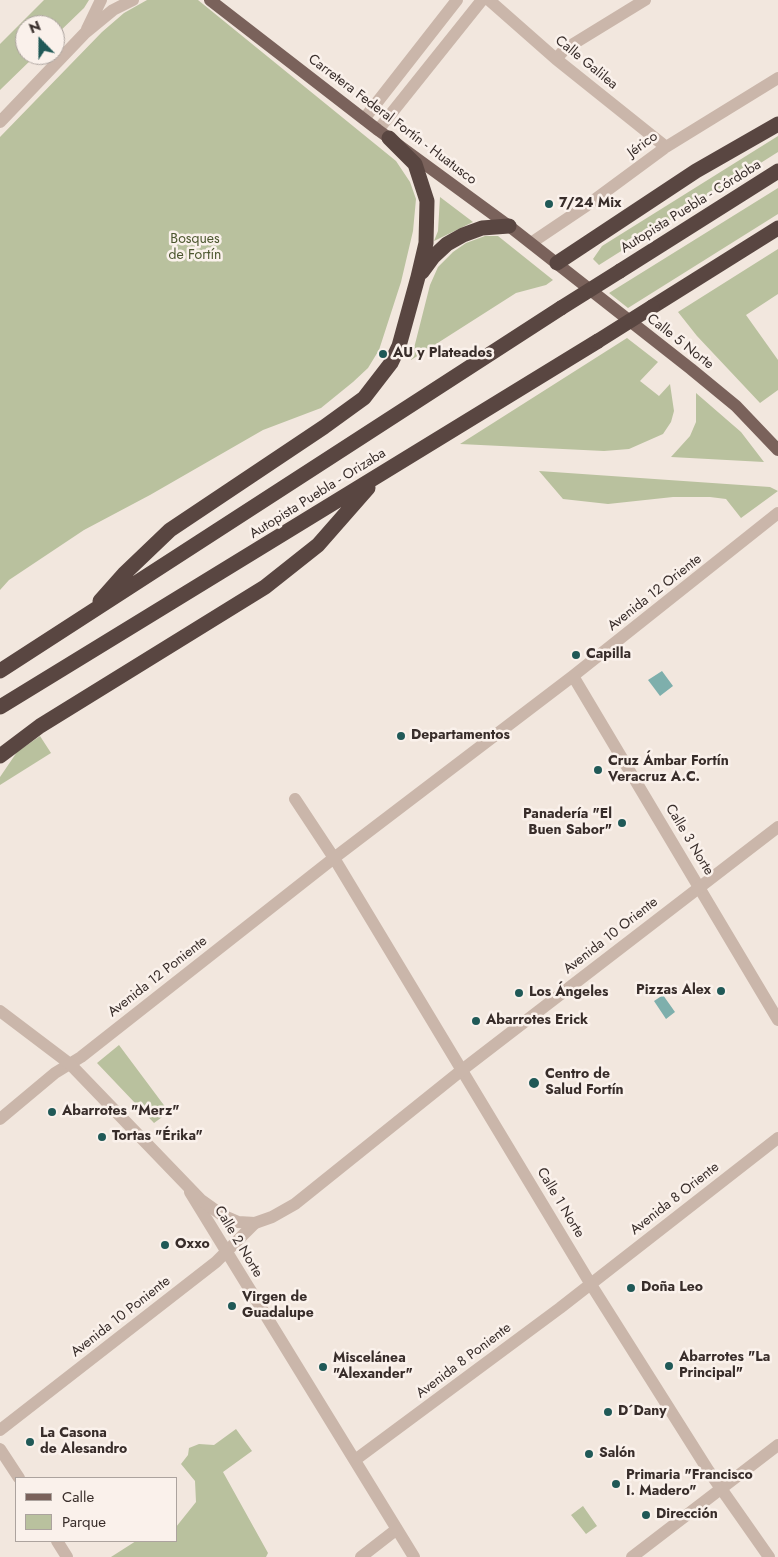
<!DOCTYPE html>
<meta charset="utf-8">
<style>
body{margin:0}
#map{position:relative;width:778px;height:1557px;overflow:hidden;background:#f2e7de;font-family:Jost,sans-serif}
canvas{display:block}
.legend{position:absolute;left:15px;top:1477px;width:162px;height:65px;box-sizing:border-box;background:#faf1eb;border:1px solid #aca39e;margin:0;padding:6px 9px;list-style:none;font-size:15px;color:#382d2a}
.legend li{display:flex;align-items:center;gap:10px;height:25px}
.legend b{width:25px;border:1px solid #aca39e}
.north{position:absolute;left:15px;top:15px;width:50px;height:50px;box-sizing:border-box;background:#faf1eb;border:1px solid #aca39e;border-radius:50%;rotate:338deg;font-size:14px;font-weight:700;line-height:20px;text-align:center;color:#382d2a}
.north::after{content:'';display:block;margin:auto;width:18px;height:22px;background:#205957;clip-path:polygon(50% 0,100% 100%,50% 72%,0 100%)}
</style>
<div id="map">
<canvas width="778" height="1557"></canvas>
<ul class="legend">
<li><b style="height:6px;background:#7a625b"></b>Calle</li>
<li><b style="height:14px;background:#b9c19e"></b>Parque</li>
</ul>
<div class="north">N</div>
</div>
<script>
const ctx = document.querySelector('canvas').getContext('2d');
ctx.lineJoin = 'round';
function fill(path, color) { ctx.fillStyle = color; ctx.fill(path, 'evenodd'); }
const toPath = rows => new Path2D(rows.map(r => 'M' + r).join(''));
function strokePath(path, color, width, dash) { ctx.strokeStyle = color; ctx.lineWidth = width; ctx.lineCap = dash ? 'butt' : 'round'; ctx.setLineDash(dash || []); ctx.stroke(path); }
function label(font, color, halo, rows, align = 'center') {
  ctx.font = font + ' Jost,sans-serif'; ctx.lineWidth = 5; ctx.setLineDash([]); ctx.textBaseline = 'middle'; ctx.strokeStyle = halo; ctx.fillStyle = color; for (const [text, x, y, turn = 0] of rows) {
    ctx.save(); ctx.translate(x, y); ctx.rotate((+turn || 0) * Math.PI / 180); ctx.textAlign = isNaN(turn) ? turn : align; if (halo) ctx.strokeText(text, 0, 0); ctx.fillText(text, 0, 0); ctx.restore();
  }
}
const green = toPath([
 [44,0,89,0,84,8,55,36,55,25,25,25,25,55,36,55,0,90,0,44],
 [147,0,198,0,396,161,410,182,416,199,413,231,401,282,379,350,368,368,353,382,321,408,263,430,150,495,84,530,9,580,0,590,0,137,102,32,124,13],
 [778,136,778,152,599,265,593,259,602,246],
 [778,188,778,214,628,308,609,293],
 [440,197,473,222,434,241,438,231],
 [485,236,498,236,553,280,546,285,516,293,411,360,430,285,438,267,453,252,466,243],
 [778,249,778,294,746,315,778,360,778,390,760,403,697,336,678,312],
 [627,338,658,362,640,381,659,396,670,384,674,411,671,422,663,434,629,449,604,451,460,444],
 [696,393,741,432,764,462,671,457,690,436,696,422],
 [539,471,770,487,778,491,741,518,726,499,710,497,673,497,608,504,563,499],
 [40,736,51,753,0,785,0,777,17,752],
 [119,1045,169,1112,154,1123,97,1063],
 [236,1429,252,1451,223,1472,268,1553,266,1557,111,1557,136,1541,176,1541,176,1527,196,1502,195,1481,181,1464,188,1455,189,1448,199,1444,214,1445],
 [583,1506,597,1526,586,1534,571,1515]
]);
const water = toPath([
 [662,671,673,686,660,696,648,680],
 [663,995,675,1012,666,1019,654,1001]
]);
const minor = toPath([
 [489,0,556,59,666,147],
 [556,59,565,49,645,0],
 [364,119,457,0],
 [378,130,482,0],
 [531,243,586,206,666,147,778,78],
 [573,676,778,1020],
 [295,799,334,858,590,1283,708,1470,769,1557],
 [0,1119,55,1073,81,1057,334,858,573,676,778,513],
 [190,1192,414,1557],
 [0,1430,216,1262,255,1223],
 [0,1449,19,1478],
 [355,1460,560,1308,778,1138],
 [57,1541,67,1557],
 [361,1557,397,1529]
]);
const tertiary = toPath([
 [87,29,101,0],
 [0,122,85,33,113,10,133,0],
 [0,1011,70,1064,201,1200,222,1215,238,1222,255,1223,272,1217,295,1204,462,1070,778,827],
 [632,1557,778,1445]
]);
const primary = toPath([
 [210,0,378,130,509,226,691,369,736,406,778,450]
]);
const motorway = toPath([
 [557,263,696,171,778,124],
 [620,271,778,171],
 [422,272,433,257,447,244,463,235,482,228,509,226],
 [652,307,778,228],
 [100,601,124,574,170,530,324,427,364,398,391,363,399,346,418,277,426,243,427,201,415,164,389,138],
 [0,671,561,308],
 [0,707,598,341],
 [0,756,40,726,265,587,318,545,368,488]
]);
const motorwayBridge = toPath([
 [561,308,620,271],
 [598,341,652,307]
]);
const markers = [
 [549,204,5,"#205957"],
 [383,354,5,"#205957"],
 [576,655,5,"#205957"],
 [401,736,5,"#205957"],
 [598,770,5,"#205957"],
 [622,823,5,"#205957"],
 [721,991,5,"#205957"],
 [519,993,5,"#205957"],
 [476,1021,5,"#205957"],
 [534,1083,6,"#205957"],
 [52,1112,5,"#205957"],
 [102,1137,5,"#205957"],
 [165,1245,5,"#205957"],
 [631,1288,5,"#205957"],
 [232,1306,5,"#205957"],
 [669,1366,5,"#205957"],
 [323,1367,5,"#205957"],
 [608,1412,5,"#205957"],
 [30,1442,5,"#205957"],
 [589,1454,5,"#205957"],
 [616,1484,5,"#205957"],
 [646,1515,5,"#205957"]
];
const streetNames = [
 ["Calle Galilea",586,63,39],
 ["Carretera Federal Fortín - Huatusco",392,120,37],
 ["Jérico",643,145,-36],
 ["Autopista Puebla - Córdoba",691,207,-32],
 ["Calle 5 Norte",680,342,38],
 ["Autopista Puebla - Orizaba",318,494,-32],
 ["Avenida 12 Oriente",655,593,-38],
 ["Calle 3 Norte",689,840,59],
 ["Avenida 10 Oriente",611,936,-38],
 ["Avenida 12 Poniente",158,977,-38],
 ["Avenida 8 Oriente",675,1199,-38],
 ["Calle 1 Norte",560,1203,59],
 ["Calle 2 Norte",238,1242,59],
 ["Avenida 10 Poniente",121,1317,-38],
 ["Avenida 8 Poniente",464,1361,-37]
];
const poiNames = [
 ["7/24 Mix",559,204],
 ["AU y Plateados",393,354],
 ["Capilla",586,655],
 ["Departamentos",411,736],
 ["Cruz Ámbar Fortín",608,762],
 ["Veracruz A.C.",608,778],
 ["Panadería \"El",612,815,"right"],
 ["Buen Sabor\"",612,831,"right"],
 ["Pizzas Alex",711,991,"right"],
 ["Los Ángeles",529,993],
 ["Abarrotes Erick",486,1021],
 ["Centro de",545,1075],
 ["Salud Fortín",545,1091],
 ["Abarrotes \"Merz\"",62,1112],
 ["Tortas \"Érika\"",112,1137],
 ["Oxxo",175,1245],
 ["Doña Leo",641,1288],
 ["Virgen de",242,1298],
 ["Guadalupe",242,1314],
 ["Abarrotes \"La",679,1358],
 ["Principal\"",679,1374],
 ["Miscelánea",333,1359],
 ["\"Alexander\"",333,1375],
 ["D´Dany",618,1412],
 ["La Casona",40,1434],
 ["de Alesandro",40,1450],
 ["Salón",599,1454],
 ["Primaria \"Francisco",626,1476],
 ["I. Madero\"",626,1492],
 ["Dirección",656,1515]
];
const parkNames = [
 ["Bosques",195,240],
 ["de Fortín",195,256]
];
fill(green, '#b9c19e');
fill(water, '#7eafac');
strokePath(minor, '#cab6aa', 12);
strokePath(tertiary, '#cab6aa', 12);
strokePath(primary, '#7a625b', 12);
strokePath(motorway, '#594641', 15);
strokePath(motorwayBridge, '#594641', 15);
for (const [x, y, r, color] of markers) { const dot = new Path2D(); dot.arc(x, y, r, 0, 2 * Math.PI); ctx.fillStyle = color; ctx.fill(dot); strokePath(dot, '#faf1eb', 2); }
label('14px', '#382d2a', '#faf1eb', streetNames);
label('bold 14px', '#382d2a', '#faf1eb', poiNames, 'left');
label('14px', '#4b562e', '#faf1eb', parkNames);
</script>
